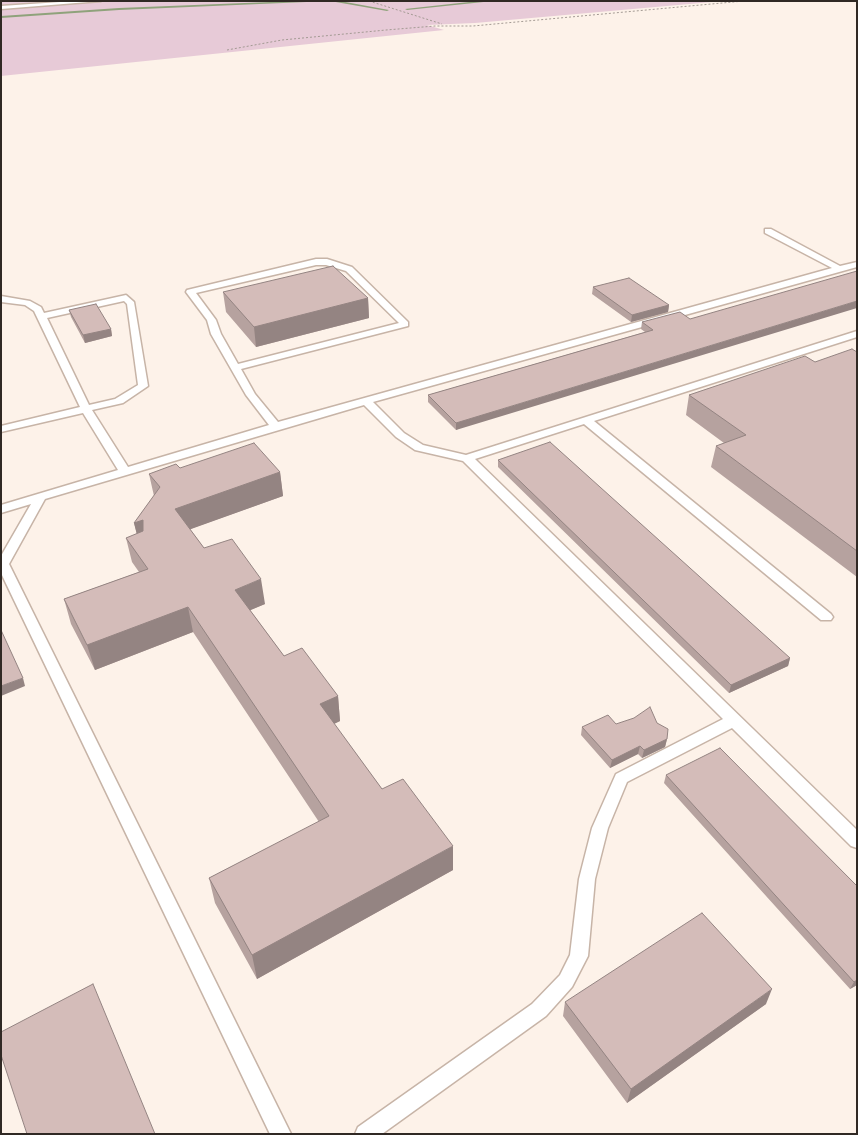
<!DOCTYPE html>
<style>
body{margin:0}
#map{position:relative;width:858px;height:1135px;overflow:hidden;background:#fdf2e9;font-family:"Space Grotesk",sans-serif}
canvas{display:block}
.frame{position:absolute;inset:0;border:2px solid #302924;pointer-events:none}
</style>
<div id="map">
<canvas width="858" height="1135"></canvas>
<div class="frame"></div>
</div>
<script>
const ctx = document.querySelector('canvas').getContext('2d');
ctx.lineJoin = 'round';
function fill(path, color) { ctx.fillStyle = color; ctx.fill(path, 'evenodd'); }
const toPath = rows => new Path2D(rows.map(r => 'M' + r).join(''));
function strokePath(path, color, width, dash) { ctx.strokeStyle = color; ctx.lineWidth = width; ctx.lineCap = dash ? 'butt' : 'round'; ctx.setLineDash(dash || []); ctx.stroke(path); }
const green = toPath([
 [1,1,723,1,475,23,427,25,444,30,1,76]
]);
const stream = toPath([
 [295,1,330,1,119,10,1,18,1,16,119,8,295,1],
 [330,1,340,1,389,10,387,11,330,1],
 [478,1,493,1,407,10,405,9,478,1]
]);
const path = toPath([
 [369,1,442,24],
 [227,50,282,40,386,30,435,26,473,26,744,1]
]);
const service = toPath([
 [75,1,101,1,1,9,1,6,75,1],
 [765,229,771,229,840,266,857,262,857,267,373,402,404,433,423,445,466,455,857,331,857,337,594,421,831,614,833,617,831,620,821,620,584,424,475,459,857,830,857,848,851,846,732,728,627,782,608,828,595,879,588,956,572,987,546,1016,382,1134,355,1134,358,1127,532,1004,560,975,570,955,579,879,592,828,616,774,723,719,463,461,415,450,396,437,364,405,45,499,9,564,291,1134,270,1134,1,573,1,556,31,504,1,513,1,505,118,470,83,413,1,432,1,426,80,407,34,311,25,305,1,302,1,296,30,301,41,307,44,313,126,295,134,302,148,386,123,403,92,410,128,467,269,425,246,395,211,334,207,320,186,292,187,290,316,259,327,259,352,267,408,322,408,326,241,369,255,394,278,422,832,268,765,233,765,229],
 [316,265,326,265,346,271,399,323,238,364,221,334,216,320,196,293,316,265],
 [124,301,127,304,138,385,115,399,89,405,47,318,124,301]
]);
const wall = toPath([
 [593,287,669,305,668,312,631,322,592,294],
 [223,292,368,298,369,318,256,347,226,312],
 [69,310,111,329,112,336,85,343,71,317],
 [690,319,456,430,428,402,428,395,645,332,641,329,642,322],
 [857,352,857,577,711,467,716,446,724,443,686,415,689,395,815,362],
 [498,460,790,658,788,666,729,693,498,467],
 [180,468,280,472,283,496,190,529,204,548,265,604,250,610,284,656,338,696,340,721,334,724,382,789,453,870,257,979,215,903,209,878,319,822,193,632,95,670,71,624,64,599,139,572,132,562,126,538,137,534,134,523,154,496,149,474],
 [657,723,667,739,665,747,642,758,638,754,610,768,581,735,582,727,616,724],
 [666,775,857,886,857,985,850,989,664,783],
 [565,1002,766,1004,627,1103,563,1016]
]);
const shadedWall = toPath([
 [368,298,369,318,256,347,254,327],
 [857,301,857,308,456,430,456,423],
 [669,305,668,312,631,322,632,315],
 [111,329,112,336,85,343,83,335],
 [280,472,283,496,180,533,175,509],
 [143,520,148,544,140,547,134,523],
 [261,579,265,604,239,615,235,590],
 [188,607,193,632,95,670,87,645],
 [790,658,788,666,729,693,731,685],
 [23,678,25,686,1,696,1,686],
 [338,696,340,721,323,729,320,704],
 [667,739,665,747,642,758,644,750],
 [640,746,638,754,610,768,612,760],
 [453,846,453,870,257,979,252,955],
 [857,980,857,985,850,989,854,982],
 [772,989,766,1004,627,1103,631,1089]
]);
const building = toPath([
 [333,266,368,298,254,327,223,292,333,266],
 [857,271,857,301,456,423,428,395,653,330,642,322,680,312,690,319,857,271],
 [629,278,669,305,632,315,593,287,629,278],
 [96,304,111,329,83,335,69,310,96,304],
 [852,349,857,352,857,551,716,446,746,435,689,395,805,356,815,362,852,349],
 [550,442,790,658,731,685,498,460,550,442],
 [254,443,280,472,175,509,204,548,232,539,261,579,235,590,284,656,302,648,338,696,320,704,382,789,403,779,453,846,252,955,209,878,329,816,188,607,87,645,64,599,148,569,126,538,143,531,143,520,134,523,160,487,149,474,176,464,180,468,254,443],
 [1,630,23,678,1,686,1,630],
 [650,707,657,723,668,729,667,739,644,750,640,746,612,760,582,727,608,715,616,724,634,718,650,707],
 [720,748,857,886,857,980,854,982,666,775,720,748],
 [702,913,772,989,631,1089,565,1002,702,913],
 [93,984,155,1134,27,1134,1,1055,1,1032,93,984]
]);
fill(green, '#e7cad7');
fill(stream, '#8fa27b');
strokePath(service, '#c7b4a7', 3);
strokePath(path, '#a39a93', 1, [2, 2]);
fill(service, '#fff');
fill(wall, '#b6a29f');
fill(shadedWall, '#948482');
fill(building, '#d4bcb9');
strokePath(building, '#948482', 1);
</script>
